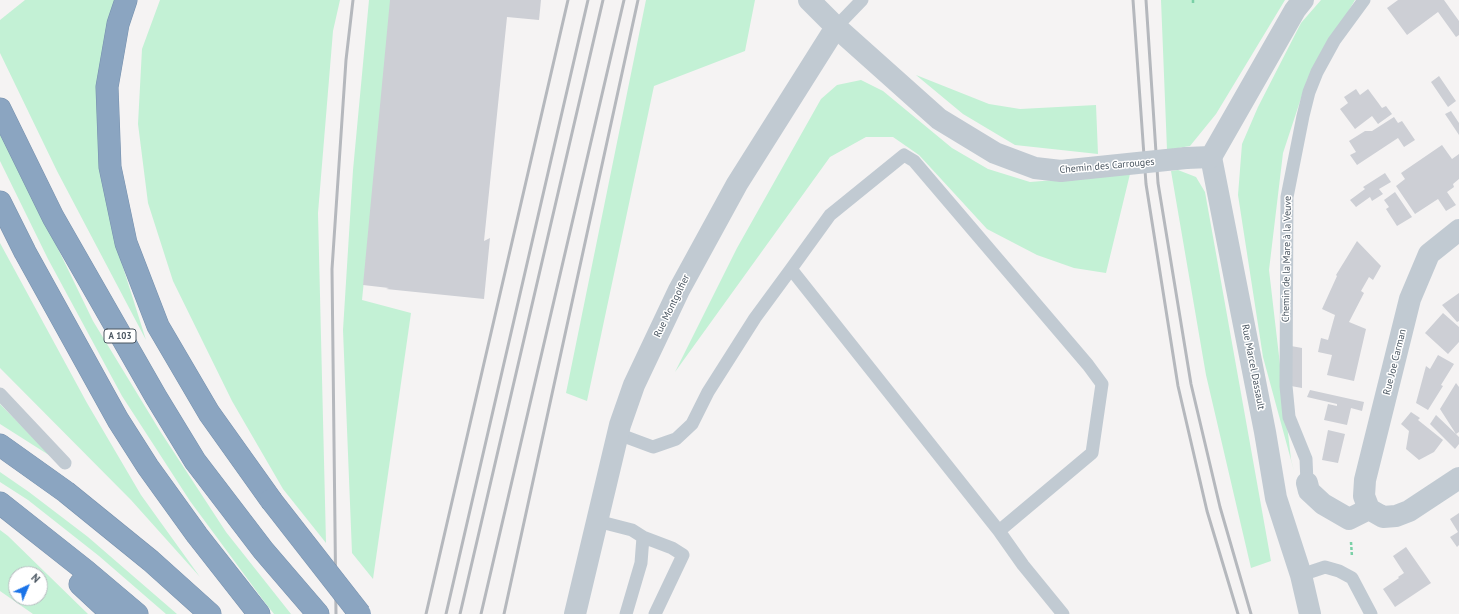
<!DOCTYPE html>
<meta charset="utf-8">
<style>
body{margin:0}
#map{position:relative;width:1459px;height:614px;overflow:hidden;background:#f5f3f3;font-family:"PT Sans",sans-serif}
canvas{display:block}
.north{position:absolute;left:8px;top:566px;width:40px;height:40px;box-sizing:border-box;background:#fff;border:1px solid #b7bbc0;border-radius:50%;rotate:44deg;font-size:11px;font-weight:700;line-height:16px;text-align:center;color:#4a5661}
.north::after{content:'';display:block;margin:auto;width:14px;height:18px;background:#1a73e8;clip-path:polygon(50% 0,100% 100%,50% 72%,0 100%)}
</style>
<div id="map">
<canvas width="1459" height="614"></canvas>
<div class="north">N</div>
</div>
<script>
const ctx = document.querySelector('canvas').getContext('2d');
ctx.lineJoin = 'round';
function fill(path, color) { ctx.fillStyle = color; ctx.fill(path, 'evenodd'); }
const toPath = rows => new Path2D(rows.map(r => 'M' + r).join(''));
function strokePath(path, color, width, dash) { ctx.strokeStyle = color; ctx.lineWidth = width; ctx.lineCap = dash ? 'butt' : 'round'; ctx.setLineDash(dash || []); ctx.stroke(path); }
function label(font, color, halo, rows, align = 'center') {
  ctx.font = font + ' "PT Sans",sans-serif'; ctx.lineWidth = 3; ctx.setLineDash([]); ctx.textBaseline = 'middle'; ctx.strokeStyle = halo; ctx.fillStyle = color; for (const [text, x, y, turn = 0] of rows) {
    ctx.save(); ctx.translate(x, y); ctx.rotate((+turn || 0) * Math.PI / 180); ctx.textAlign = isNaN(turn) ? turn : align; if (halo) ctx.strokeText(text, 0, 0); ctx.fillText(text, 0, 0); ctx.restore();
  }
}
const green = toPath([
 [25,0,119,0,106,189,122,264,146,340,57,171,0,53,0,20],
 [160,0,340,0,333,31,318,213,326,543,283,489,232,401,173,281,148,203,138,124,142,49],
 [369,0,392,0,362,300,411,313,373,579,352,553,343,330,353,170],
 [646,0,755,0,745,51,654,86,587,401,566,393],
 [1161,0,1285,0,1216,114,1190,146,1167,150],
 [1321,0,1355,0,1307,80,1283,153,1269,270,1291,459,1294,471,1263,357,1238,195,1242,144,1258,107,1301,23],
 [916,75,989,104,1020,109,1096,105,1098,154,1015,145,963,114],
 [861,80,883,91,952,148,988,169,1030,182,1130,174,1106,273,1074,268,1037,255,987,229,919,155,893,137,866,137,830,157,675,372,737,248,821,99,837,85],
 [0,129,93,321,160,431,226,532,291,614,274,614,266,604,190,501,122,396,48,259,0,161],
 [1178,170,1196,177,1205,192,1271,561,1251,568,1206,375,1171,171],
 [0,243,87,403,141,495,200,577,131,500,0,368],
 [0,404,52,457,0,424],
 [0,472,29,492,88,537,177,614,166,614,99,556,28,500,0,482],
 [0,530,8,536,88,614,33,614,0,591],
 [16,574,40,574,40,598,16,598]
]);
const building = toPath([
 [390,0,541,0,539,20,507,17,484,241,490,238,484,299,386,289,389,288,363,285],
 [1398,0,1444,0,1459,21,1459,35,1456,37,1438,12,1407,35,1387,8],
 [1439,76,1456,101,1448,107,1431,82],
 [1356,89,1360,95,1368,89,1382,108,1386,106,1392,114,1378,124,1372,116,1355,129,1340,109,1348,103,1344,97],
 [1451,111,1459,123,1459,135,1445,114],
 [1394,117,1398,123,1402,121,1415,140,1404,147,1398,138,1357,165,1350,155,1356,152,1349,141,1365,131,1372,131],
 [1442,145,1452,159,1459,154,1459,179,1453,184,1454,187,1447,192,1456,205,1446,211,1438,199,1415,214,1396,186,1405,179,1401,173],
 [1385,173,1391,182,1379,189,1383,194,1372,201,1370,197,1356,207,1350,200,1365,189,1363,187],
 [1395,192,1412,217,1397,226,1386,209,1389,207,1384,200],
 [1357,241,1381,266,1373,280,1369,277,1361,291,1364,293,1349,322,1366,329,1354,381,1327,375,1332,355,1318,352,1321,338,1328,340,1335,315,1322,309,1337,276,1336,275],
 [1459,293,1459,321,1457,322,1442,305],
 [1443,313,1459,327,1459,342,1448,354,1425,333],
 [1291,346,1302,348,1302,388,1291,386],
 [1438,355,1454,364,1441,385,1443,386,1428,410,1416,403,1426,366,1430,369],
 [1456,383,1459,387,1459,432,1456,434,1459,437,1459,444,1455,449,1430,424,1436,415,1456,434,1440,409],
 [1310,390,1364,402,1362,411,1351,408,1347,425,1324,420,1328,404,1337,406,1337,404,1307,397],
 [1411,412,1420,418,1418,420,1443,440,1434,452,1419,460,1406,449,1409,431,1401,424],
 [1328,430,1345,434,1338,463,1322,460],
 [1459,513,1459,545,1457,547,1450,537,1458,532,1450,519],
 [1406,547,1431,583,1395,607,1383,589,1399,578,1398,577,1404,573,1393,556]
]);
const path = toPath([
 [1193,0,1193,3],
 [1351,542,1352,557]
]);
const service = toPath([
 [836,27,862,0],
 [0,394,65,463],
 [618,434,653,447,676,439,692,424,708,392,755,318,791,269,830,215,904,155,914,161,1088,365,1102,384,1092,453,999,531,791,269],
 [1307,483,1306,459,1289,417,1286,386,1287,197,1303,116,1309,92,1317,72,1334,41,1364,0],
 [597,521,632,530,643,537,672,548,683,555,655,614],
 [999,531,1023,565,1063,614],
 [1301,575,1325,567,1339,571,1352,578,1371,614],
 [626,614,641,563,643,537]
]);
const minor = toPath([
 [1211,157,1265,432,1276,498,1301,575,1310,614],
 [1307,483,1309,491,1323,504,1349,519,1369,509],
 [1369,509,1364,496,1365,480,1410,299,1429,254,1459,230],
 [1369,509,1383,517,1396,516,1409,511,1459,478],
 [575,614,620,425,634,385,679,290,737,184,836,27]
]);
const tertiary = toPath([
 [809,0,836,27,939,119,995,153,1035,168,1061,171,1070,170],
 [1186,158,1211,157,1295,10,1303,0]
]);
const motorway = toPath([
 [126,0,118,24,107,87,110,167,126,243,158,326,209,413,271,500],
 [0,109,53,217,156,397,195,461,263,550,318,614],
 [0,202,25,252,118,420,148,467,197,535,259,614],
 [0,445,66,492,151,561,210,614],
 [0,503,86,571,137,614],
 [80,584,112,614]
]);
const rail = toPath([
 [1133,0,1146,184,1178,386,1207,511,1238,614],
 [1146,0,1158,183,1191,384,1220,507,1251,614],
 [336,614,332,269,346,60,353,0],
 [426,614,568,0],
 [446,614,588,0],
 [460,614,603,0],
 [481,614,624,0],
 [504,614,638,0]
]);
const tertiaryBridge = toPath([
 [1070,170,1186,158]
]);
const motorwayBridge = toPath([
 [271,500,360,614]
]);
const shields = [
 [120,336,32]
];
const shieldNames = [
 ["A 103",120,336]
];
const streetNames = [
 ["Chemin des Carrouges",1107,166,-5],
 ["Chemin de la Mare à la Veuve",1287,259,-89],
 ["Rue Montgolfier",672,306,-64],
 ["Rue Joe Carman",1395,362,-76],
 ["Rue Marcel Dassault",1253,367,79]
];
fill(green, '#c3f1d5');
fill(building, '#cdcfd5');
strokePath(motorway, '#7690ad', 23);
strokePath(path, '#7ad0a6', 2.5, [3, 2]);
strokePath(service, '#c1cad2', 13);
strokePath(minor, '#c1cad2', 22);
strokePath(tertiary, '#c1cad2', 22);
strokePath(motorway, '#8ba5c1', 22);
strokePath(rail, '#b5b8bd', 3);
strokePath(motorwayBridge, '#7690ad', 23, []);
strokePath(tertiaryBridge, '#c1cad2', 22);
strokePath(motorwayBridge, '#8ba5c1', 22);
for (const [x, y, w] of shields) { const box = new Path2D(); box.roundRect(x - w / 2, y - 7, w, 14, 3); ctx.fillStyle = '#fff'; ctx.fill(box); strokePath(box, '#4a5661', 1); }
label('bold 9px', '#4a5661', null, shieldNames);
label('10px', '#4a5661', '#fff', streetNames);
</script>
